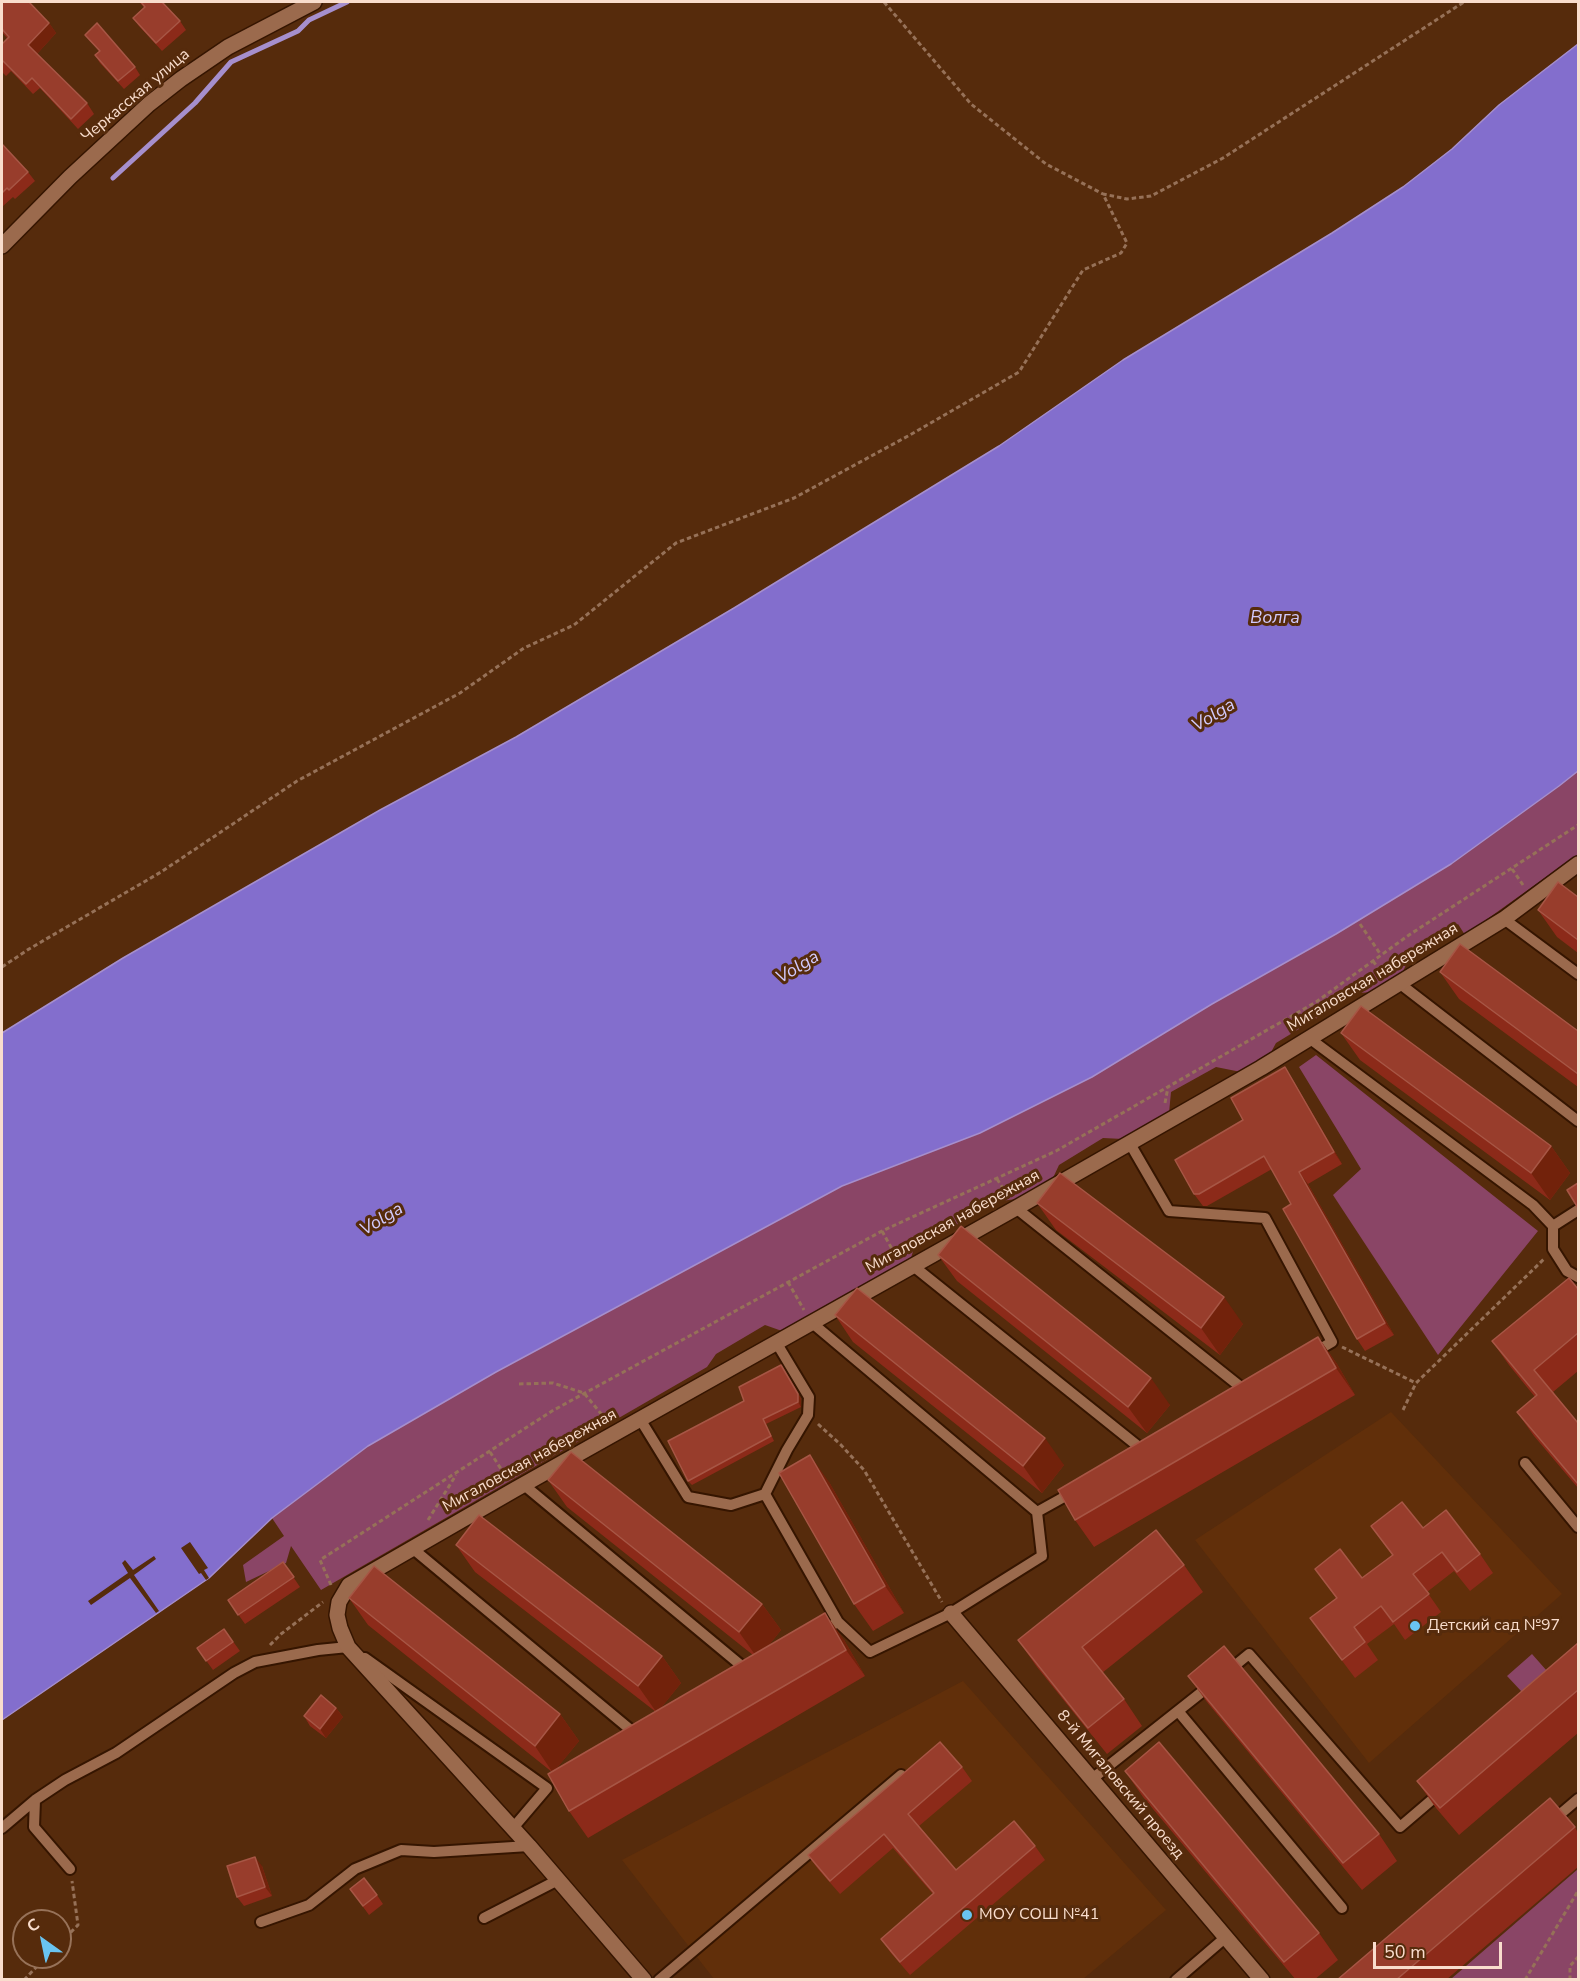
<!DOCTYPE html>
<meta charset="utf-8">
<style>
body{margin:0}
#map{position:relative;width:1580px;height:1981px;overflow:hidden;background:#562b0c;font-family:"Nunito Sans",sans-serif}
canvas{display:block}
.frame{position:absolute;inset:0;border:3px solid #f9ddcd;pointer-events:none}
.north{position:absolute;left:12px;top:1909px;width:60px;height:60px;box-sizing:border-box;background:#562b0c;border:2px solid #977259;border-radius:50%;rotate:327deg;font-size:16px;font-weight:700;line-height:24px;text-align:center;color:#f9ddcd}
.north::after{content:'';display:block;margin:auto;width:21px;height:27px;background:#69c4f1;clip-path:polygon(50% 0,100% 100%,50% 72%,0 100%)}
.scale{position:absolute;left:1373px;top:1942px;width:129px;height:27px;box-sizing:border-box;border:3px solid #f9ddcd;border-top:0;padding-left:8px;font-size:18px;line-height:21px;white-space:nowrap;color:#f9ddcd;-webkit-text-stroke:4px #562b0c;paint-order:stroke}
</style>
<div id="map">
<canvas width="1580" height="1981"></canvas>
<div class="frame"></div>
<div class="north">С</div>
<div class="scale">50 m</div>
</div>
<script>
const ctx = document.querySelector('canvas').getContext('2d');
ctx.lineJoin = 'round';
function fill(path, color) { ctx.fillStyle = color; ctx.fill(path, 'evenodd'); }
const toPath = rows => new Path2D(rows.map(r => 'M' + r).join(''));
function strokePath(path, color, width, dash) { ctx.strokeStyle = color; ctx.lineWidth = width; ctx.lineCap = dash ? 'butt' : 'round'; ctx.setLineDash(dash || []); ctx.stroke(path); }
function label(font, color, halo, rows, align = 'center') {
  ctx.font = font + ' "Nunito Sans",sans-serif'; ctx.lineWidth = 6; ctx.setLineDash([]); ctx.textBaseline = 'middle'; ctx.strokeStyle = halo; ctx.fillStyle = color; for (const [text, x, y, turn = 0] of rows) {
    ctx.save(); ctx.translate(x, y); ctx.rotate((+turn || 0) * Math.PI / 180); ctx.textAlign = isNaN(turn) ? turn : align; if (halo) ctx.strokeText(text, 0, 0); ctx.fillText(text, 0, 0); ctx.restore();
  }
}
const built = toPath([
 [1391,1412,1562,1594,1369,1763,1195,1540],
 [963,1681,1166,1910,1083,1979,714,1979,622,1860]
]);
const green = toPath([
 [1578,771,1578,854,1465,935,1458,924,1411,955,1402,973,1373,992,1358,993,1276,1043,1269,1056,1241,1072,1216,1067,1171,1092,1169,1113,1123,1139,1103,1138,1059,1165,1052,1180,1017,1199,1000,1201,914,1248,911,1258,782,1331,765,1325,716,1354,707,1367,321,1590,291,1546,286,1563,246,1582,243,1565,284,1536,272,1518,368,1446,496,1372,842,1186,980,1133,1092,1077,1212,1004,1336,934,1451,864,1559,786],
 [1316,1055,1538,1231,1438,1355,1333,1195,1361,1169,1299,1067],
 [1532,1654,1547,1671,1522,1692,1507,1676],
 [1578,1869,1578,1979,1451,1979]
]);
const water = toPath([
 [1578,44,1578,771,1559,786,1451,864,1336,934,1212,1004,1092,1077,980,1133,842,1186,496,1372,368,1446,272,1518,209,1578,2,1720,2,1033,123,958,380,810,516,737,734,608,999,446,1123,360,1332,233,1403,187,1452,149,1499,105,1578,44]
]);
const pier = toPath([
 [190,1542,208,1568,204,1570,209,1578,206,1580,201,1573,199,1574,181,1548],
 [154,1556,156,1559,134,1575,159,1611,156,1613,130,1578,91,1605,88,1601,128,1573,122,1563,125,1560,133,1570]
]);
const stream = toPath([
 [113,178,195,103,231,62,298,31,309,20,347,2]
]);
const path = toPath([
 [884,2,971,104,1046,164,1103,194],
 [1512,869,1523,885],
 [1360,924,1381,955],
 [1373,961,1384,976],
 [2,967,29,949,161,872,297,781,460,693,524,648,574,625,676,543,794,498,908,436,1019,372,1083,270,1121,253,1127,243,1103,194,1127,199,1151,196,1223,158,1464,2],
 [1165,1103,1168,1087],
 [997,1179,1008,1196],
 [882,1231,897,1258],
 [788,1282,804,1310],
 [1342,1347,1416,1383,1544,1259],
 [519,1384,553,1383,584,1393,607,1421],
 [1403,1410,1416,1383],
 [818,1424,841,1445,864,1470,942,1602],
 [490,1452,507,1478],
 [428,1520,456,1475],
 [331,1585,320,1560,552,1411,882,1231,1056,1151,1316,1002,1409,935,1578,825],
 [270,1645,281,1634,323,1602],
 [60,1943,78,1925,72,1881],
 [24,1980,46,1957],
 [1525,1980,1578,1891],
 [1570,1980,1570,1966,1578,1957]
]);
const service = toPath([
 [1504,919,1578,974],
 [1399,983,1578,1121],
 [1309,1038,1533,1205,1553,1226,1553,1249,1567,1271,1578,1277],
 [1129,1142,1169,1211,1265,1218,1332,1342,1313,1353],
 [1016,1208,1247,1392],
 [1553,1226,1578,1210],
 [912,1265,1144,1451],
 [811,1322,1037,1512,1042,1556,951,1613,870,1652,838,1622],
 [640,1419,688,1497,731,1505,765,1494,838,1622,820,1632],
 [1525,1463,1578,1527],
 [524,1485,749,1672],
 [765,1494,787,1450,808,1415,809,1397,776,1342],
 [1037,1512,1073,1492],
 [412,1548,638,1736],
 [365,1658,547,1788,513,1828],
 [1227,1672,1249,1654,1400,1827,1441,1792],
 [1178,1711,1342,1908],
 [1092,1779,1212,1684],
 [1551,1822,1578,1799],
 [2,1828,35,1800],
 [70,1869,34,1827,35,1800,65,1780,116,1753,234,1673,255,1662,318,1650,348,1647,352,1649],
 [484,1918,558,1880],
 [261,1922,309,1905,355,1869,401,1850,434,1852,529,1846],
 [659,1980,901,1775],
 [1176,1980,1226,1937]
]);
const minor = toPath([
 [951,1613,1262,1980],
 [644,1980,529,1846,348,1647,340,1628,337,1615,339,1602,349,1585,514,1490,1016,1208,1261,1068,1504,919,1578,864]
]);
const tertiary = toPath([
 [2,246,70,177,149,104,181,79,228,47,314,2]
]);
const wall = toPath([
 [2,2,49,23,56,33,37,54,87,103,94,114,78,129,40,88,33,94,11,71,6,76,2,72,2,44,7,38,2,32],
 [139,2,163,2,162,2,180,21,186,30,162,51,139,26,133,18,144,7],
 [85,35,135,67,140,75,124,89,100,63,95,55,99,51],
 [2,145,28,172,35,181,15,199,13,197,2,207],
 [1578,897,1578,953,1557,937,1538,910],
 [1440,972,1578,1031,1578,1087,1459,999],
 [1341,1033,1551,1146,1570,1173,1550,1200,1360,1060],
 [1293,1080,1342,1164,1308,1184,1394,1335,1365,1351,1357,1339,1291,1204,1272,1169,1207,1206,1203,1206,1194,1194,1243,1120],
 [1037,1203,1243,1324,1220,1355,1056,1230],
 [938,1255,1170,1405,1147,1433,957,1281],
 [1578,1289,1578,1371,1553,1392,1578,1423,1578,1488,1534,1436,1517,1412,1535,1397,1509,1365,1492,1341],
 [835,1315,1064,1465,1042,1493,853,1342],
 [1318,1337,1337,1364,1355,1395,1094,1547,1075,1520],
 [784,1370,801,1399,801,1407,766,1424,774,1441,692,1485,688,1481,744,1401],
 [548,1480,762,1604,781,1630,769,1645,844,1640,865,1676,588,1838,569,1811,552,1772,368,1625,349,1598,560,1714,579,1741,556,1769,656,1712,475,1572,456,1545,662,1656,681,1683,660,1709,753,1655,567,1507],
 [829,1482,904,1613,873,1631,854,1604],
 [1371,1526,1423,1528,1480,1554,1493,1573,1470,1591,1454,1571,1427,1592,1441,1612,1405,1640,1394,1624,1367,1644,1378,1660,1355,1678,1310,1618,1336,1598,1315,1569,1362,1578,1392,1555],
 [283,1562,300,1587,245,1624,228,1600],
 [1184,1565,1203,1592,1102,1673,1124,1699,1142,1726,1107,1754,1037,1667,1018,1640],
 [224,1629,240,1651,213,1670,197,1648],
 [1578,1643,1578,1733,1459,1835,1436,1808,1417,1781],
 [1188,1676,1379,1834,1397,1861,1362,1890,1207,1702],
 [336,1708,343,1717,326,1738,310,1726,304,1716],
 [962,1767,972,1781,919,1826,956,1870,1035,1846,1045,1860,910,1975,891,1953,881,1939,933,1894,893,1848,840,1894,818,1869,808,1855],
 [1125,1771,1319,1933,1338,1960,1314,1980,1296,1980,1143,1797],
 [1575,1827,1578,1833,1578,1867,1446,1980,1337,1980],
 [262,1866,272,1896,244,1906,237,1897],
 [350,1889,377,1895,383,1904,369,1915]
]);
const shadedWall = toPath([
 [49,23,56,33,36,55,28,45],
 [1285,1067,1293,1080,1342,1164,1334,1152],
 [1551,1146,1570,1173,1550,1200,1531,1173],
 [1299,1172,1308,1184,1394,1335,1385,1323],
 [1224,1297,1243,1324,1220,1355,1201,1328],
 [1318,1337,1337,1364,1355,1395,1336,1368],
 [784,1370,801,1399,801,1407,798,1402],
 [1151,1378,1170,1405,1147,1433,1128,1407],
 [1045,1438,1064,1465,1042,1493,1023,1466],
 [810,1455,829,1482,904,1613,885,1586],
 [762,1604,781,1630,758,1659,739,1632],
 [825,1613,844,1640,865,1676,846,1650],
 [662,1656,681,1683,657,1713,638,1686],
 [336,1708,343,1717,326,1738,320,1729],
 [560,1714,579,1741,553,1773,535,1746],
 [255,1857,262,1866,272,1896,265,1887]
]);
const building = toPath([
 [2,2,29,2,49,23,28,45,87,103,71,119,32,78,26,84,3,61,2,62,2,44,9,37,2,29,2,2],
 [141,2,162,2,180,21,156,43,133,18,145,7,141,2],
 [97,23,135,67,118,81,95,55,100,51,85,35,97,23],
 [2,144,28,172,9,190,7,188,2,193,2,144],
 [1558,882,1578,897,1578,940,1538,910,1558,882],
 [1460,944,1578,1031,1578,1074,1440,972,1460,944],
 [1361,1006,1551,1146,1531,1173,1341,1033,1361,1006],
 [1285,1067,1334,1152,1299,1172,1385,1323,1357,1339,1283,1209,1291,1204,1264,1156,1199,1194,1194,1194,1175,1160,1243,1120,1231,1098,1285,1067],
 [1060,1173,1224,1297,1201,1328,1037,1203,1060,1173],
 [1578,1183,1578,1208,1567,1190,1578,1183],
 [961,1226,1151,1378,1128,1407,938,1255,961,1226],
 [1569,1278,1578,1289,1578,1333,1534,1370,1578,1423,1578,1484,1517,1412,1537,1395,1492,1341,1569,1278],
 [857,1288,1045,1438,1023,1466,835,1315,857,1288],
 [1318,1337,1336,1368,1075,1520,1058,1490,1318,1337],
 [781,1365,798,1394,798,1402,763,1419,771,1436,688,1481,668,1441,744,1401,739,1387,781,1365],
 [571,1452,762,1604,739,1632,548,1480,571,1452],
 [810,1455,885,1586,854,1604,779,1473,810,1455],
 [1402,1502,1423,1528,1446,1510,1480,1554,1457,1572,1442,1552,1413,1574,1429,1594,1393,1622,1381,1606,1354,1627,1365,1642,1342,1660,1310,1618,1337,1598,1315,1569,1340,1549,1362,1578,1393,1555,1371,1526,1402,1502],
 [479,1515,662,1656,638,1686,456,1545,479,1515],
 [1156,1530,1184,1565,1082,1647,1124,1699,1088,1728,1018,1640,1156,1530],
 [283,1562,294,1577,238,1615,228,1600,283,1562],
 [374,1566,560,1714,535,1746,349,1598,374,1566],
 [825,1613,846,1650,569,1811,548,1774,825,1613],
 [224,1629,233,1642,206,1661,197,1648,224,1629],
 [1578,1643,1578,1690,1440,1808,1417,1781,1578,1643],
 [1224,1646,1379,1834,1343,1863,1188,1676,1224,1646],
 [321,1695,336,1708,320,1729,304,1716,321,1695],
 [940,1742,962,1767,908,1814,956,1870,1014,1821,1035,1846,900,1962,881,1939,934,1893,884,1834,830,1881,808,1855,940,1742],
 [1159,1742,1319,1933,1284,1962,1125,1771,1159,1742],
 [1550,1798,1575,1827,1396,1980,1337,1980,1550,1798],
 [255,1857,265,1887,237,1897,227,1866,255,1857],
 [364,1878,377,1895,363,1906,350,1889,364,1878]
]);
const markers = [
 [1415,1626,6,"#69c4f1"],
 [967,1915,6,"#69c4f1"]
];
const streetNames = [
 ["Черкасская улица",136,96,-40],
 ["Мигаловская набережная",1373,978,-31],
 ["Мигаловская набережная",953,1222,-29],
 ["Мигаловская набережная",530,1461,-29],
 ["8-й Мигаловский проезд",1120,1785,50]
];
const poiNames = [
 ["Детский сад №97",1427,1626],
 ["МОУ СОШ №41",979,1915]
];
const waterNames = [
 ["Волга",1275,619],
 ["Volga",1214,716,-31],
 ["Volga",798,968,-31],
 ["Volga",382,1220,-31]
];
fill(built, '#612f0a');
fill(green, '#8a4566');
fill(water, '#836ecd');
strokePath(water, '#a68fcd', 1.5);
fill(pier, '#562b0c');
strokePath(stream, '#a68fcd', 5);
strokePath(service, '#351500', 14);
strokePath(minor, '#351500', 18);
strokePath(tertiary, '#351500', 18);
strokePath(path, '#967158', 3, [4.5, 3]);
strokePath(service, '#9b6a4d', 10);
strokePath(minor, '#9b6a4d', 15);
strokePath(tertiary, '#9b6a4d', 15);
fill(wall, '#8c2a19');
fill(shadedWall, '#72220b');
fill(building, '#983d2c');
strokePath(building, '#a75645', 1.5);
for (const [x, y, r, color] of markers) { const dot = new Path2D(); dot.arc(x, y, r, 0, 2 * Math.PI); ctx.fillStyle = color; ctx.fill(dot); strokePath(dot, '#562b0c', 2); }
label('16px', '#f9ddcd', '#562b0c', streetNames);
label('16px', '#f9ddcd', '#562b0c', poiNames, 'left');
label('italic 18px', '#d2cafc', '#562b0c', waterNames);
</script>
